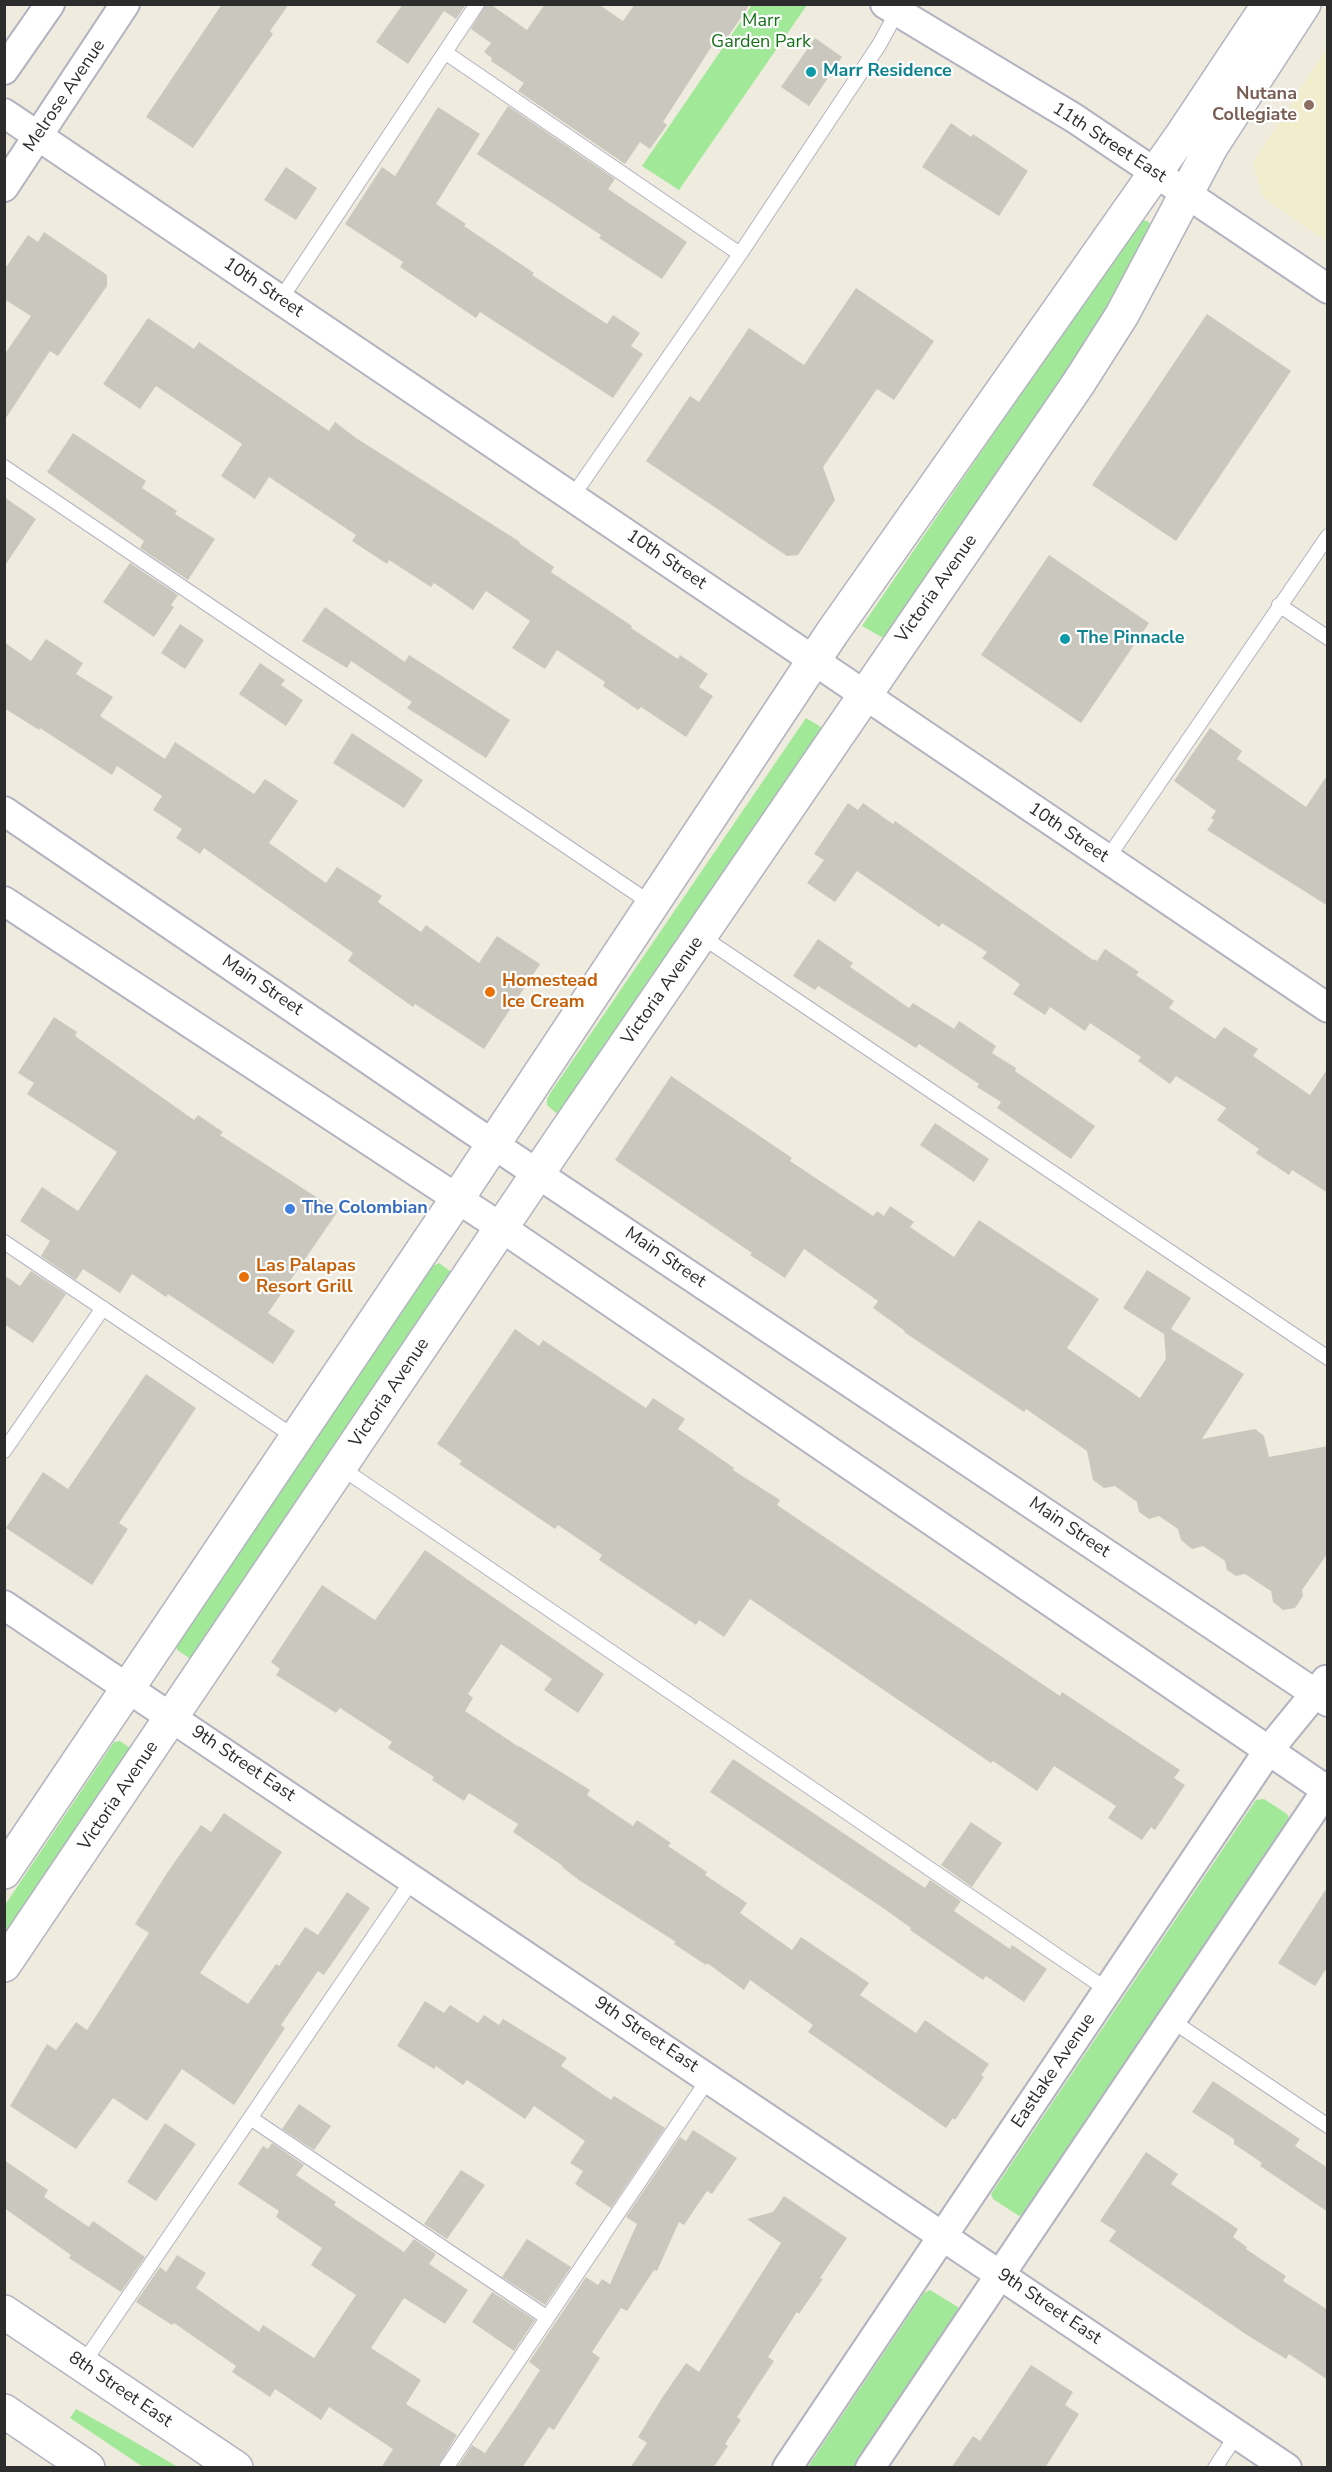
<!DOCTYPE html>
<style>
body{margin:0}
#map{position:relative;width:1332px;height:2472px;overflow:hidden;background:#efebde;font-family:"Nunito Sans",sans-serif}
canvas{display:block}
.frame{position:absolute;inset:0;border:6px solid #2c2c2c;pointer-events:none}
</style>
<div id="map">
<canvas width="1332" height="2472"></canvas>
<div class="frame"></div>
</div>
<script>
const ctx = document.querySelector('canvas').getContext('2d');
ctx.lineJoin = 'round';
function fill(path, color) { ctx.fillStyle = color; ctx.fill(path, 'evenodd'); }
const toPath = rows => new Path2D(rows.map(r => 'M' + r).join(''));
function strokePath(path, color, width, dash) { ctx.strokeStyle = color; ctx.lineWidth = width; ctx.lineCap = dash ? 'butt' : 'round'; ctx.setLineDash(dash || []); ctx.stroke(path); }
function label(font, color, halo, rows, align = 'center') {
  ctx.font = font + ' "Nunito Sans",sans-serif'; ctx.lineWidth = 4.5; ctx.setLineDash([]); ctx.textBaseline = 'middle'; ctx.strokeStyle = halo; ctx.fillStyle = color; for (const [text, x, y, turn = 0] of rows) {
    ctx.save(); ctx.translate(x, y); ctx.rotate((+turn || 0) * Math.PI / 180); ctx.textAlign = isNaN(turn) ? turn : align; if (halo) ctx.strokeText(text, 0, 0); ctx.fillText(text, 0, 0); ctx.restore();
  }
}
const education = toPath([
 [1327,48,1327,242,1263,197,1253,163]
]);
const green = toPath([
 [752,5,807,5,679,190,642,166],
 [1144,220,1149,222,1151,228,1149,233,1081,353,887,640,862,626,1139,222],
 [806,718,821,727,822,734,562,1115,556,1113,547,1105,547,1099,551,1092],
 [439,1263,454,1274,194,1661,177,1650,177,1645,433,1266],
 [120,1741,133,1750,5,1945,5,1905,114,1742],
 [1264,1799,1287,1814,1290,1821,1027,2212,1019,2216,993,2199,991,2194,1256,1800],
 [930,2290,958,2307,958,2314,855,2467,807,2468,924,2293],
 [76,2409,121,2434,178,2467,143,2467,70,2418]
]);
const building = toPath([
 [222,4,289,4,270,31,273,34,193,148,146,117],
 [403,4,466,4,456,19,444,11,408,64,376,42],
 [486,4,490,4,527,30,545,4,598,4,623,21,635,4,750,4,719,50,712,46,663,122,667,125,650,149,640,142,625,164,518,91,524,83,491,61,492,58,484,52,491,43,471,29],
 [815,38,842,57,809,106,781,87],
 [508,106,615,179,608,189,687,242,662,279,599,238,601,235,477,154],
 [438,107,480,134,436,204,466,224,464,226,534,273,532,275,607,324,613,315,640,333,631,346,643,354,613,398,480,312,476,318,400,267,403,262,345,224,382,167,395,176],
 [951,123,971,137,973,134,1028,171,999,216,922,167],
 [286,167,317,188,296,220,264,200],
 [44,232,107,275,107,286,58,356,50,351,4,421,4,355,31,316,4,299,4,270,28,235,38,242],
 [856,288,934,341,894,400,877,389,823,467,835,500,798,555,787,556,646,461,690,396,699,402,749,328,804,365],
 [1207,314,1291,371,1176,541,1092,485],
 [148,318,194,349,199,342,329,431,335,422,356,438,520,542,519,543,554,567,551,572,632,626,631,628,678,659,680,655,708,674,699,687,713,696,686,737,641,707,638,710,603,686,605,682,557,650,545,669,512,648,530,621,486,591,473,610,434,583,431,587,389,560,387,564,352,541,356,535,269,477,255,499,221,476,242,444,156,386,140,409,103,384],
 [73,433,146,481,142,488,177,511,175,514,215,539,188,580,140,548,144,541,47,472],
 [4,497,36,519,4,567],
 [1049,555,1149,623,1081,723,981,655],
 [130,563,178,595,171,605,174,607,154,637,103,602],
 [325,607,405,662,409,655,510,720,486,758,407,708,412,702,351,661,347,668,302,641],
 [180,624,204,640,185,669,161,653],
 [46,639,83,663,76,674,113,697,100,716,165,759,175,742,254,794,265,779,298,801,269,843,326,883,337,867,382,896,378,902,421,932,426,925,479,963,497,936,540,964,484,1049,415,1004,413,1007,348,961,353,953,204,848,200,854,176,838,182,829,153,810,162,796,117,766,112,775,40,728,39,730,4,708,4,642,31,661],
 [260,663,285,680,281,685,303,700,286,726,239,694],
 [1210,728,1242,751,1237,759,1306,807,1328,774,1328,906,1207,830,1214,820,1211,818,1216,811,1174,781],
 [352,733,423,780,404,808,333,763],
 [848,803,858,810,863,803,893,824,895,821,1093,960,1094,959,1097,961,1105,949,1139,972,1136,975,1174,1001,1169,1008,1215,1039,1224,1027,1258,1049,1253,1056,1310,1095,1328,1068,1328,1193,1292,1170,1289,1175,1256,1153,1259,1149,1217,1120,1226,1108,1176,1076,1170,1084,1138,1061,1141,1057,1090,1023,1085,1031,1050,1007,1045,1015,1013,994,1020,984,982,958,987,952,942,923,939,927,857,871,835,902,807,883,824,860,814,854],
 [818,939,853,963,850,967,909,1008,913,1003,954,1029,959,1021,996,1046,992,1053,1016,1068,1015,1071,1095,1126,1071,1159,997,1108,1001,1102,977,1087,979,1084,919,1044,916,1048,818,986,815,990,793,976],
 [54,1017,77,1032,75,1036,194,1120,198,1115,223,1132,220,1135,338,1211,268,1313,295,1331,273,1364,168,1294,166,1297,132,1274,120,1293,83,1269,76,1280,41,1256,50,1241,20,1221,42,1187,78,1211,117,1152,27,1094,34,1083,18,1073],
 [671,1076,792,1158,790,1161,873,1216,877,1211,884,1216,890,1206,914,1222,910,1227,954,1257,979,1220,1099,1299,1067,1348,1140,1398,1166,1359,1164,1334,1123,1308,1147,1270,1191,1298,1171,1329,1244,1374,1202,1439,1255,1429,1264,1436,1269,1457,1328,1446,1328,1553,1302,1590,1303,1596,1295,1608,1283,1610,1273,1602,1271,1591,1245,1574,1236,1576,1227,1570,1225,1561,1203,1546,1192,1549,1181,1540,1178,1529,1159,1516,1149,1519,1139,1512,1137,1502,1115,1486,1104,1488,1093,1480,1087,1451,1026,1409,1024,1412,904,1332,905,1331,873,1308,878,1301,804,1249,785,1278,750,1255,752,1253,615,1160],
 [935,1123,989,1159,974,1182,920,1145],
 [31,1271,66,1294,33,1343,4,1324,4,1275,20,1286],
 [515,1329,539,1346,543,1340,646,1408,653,1398,685,1419,678,1429,734,1468,733,1470,780,1500,777,1505,1060,1696,1062,1692,1180,1770,1174,1778,1185,1785,1155,1830,1151,1827,1142,1840,1108,1818,1116,1806,1054,1766,1037,1791,993,1761,991,1763,750,1599,724,1637,699,1620,696,1625,599,1560,602,1555,558,1525,555,1529,459,1464,462,1461,437,1444],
 [146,1374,196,1408,119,1523,128,1529,92,1585,6,1528,43,1472,68,1489],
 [425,1550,604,1674,578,1713,544,1690,552,1679,501,1644,468,1694,473,1698,465,1711,519,1747,519,1746,590,1790,587,1795,633,1826,637,1820,671,1843,668,1846,707,1872,705,1875,747,1903,740,1913,792,1950,801,1937,869,1983,860,1995,916,2033,925,2020,989,2064,981,2075,984,2077,955,2120,953,2118,946,2128,808,2032,813,2025,750,1980,744,1990,707,1963,706,1965,674,1944,676,1942,579,1880,562,1867,563,1866,513,1832,518,1824,469,1793,464,1801,432,1780,434,1777,388,1748,392,1742,340,1708,336,1713,276,1675,280,1669,271,1662,322,1585,375,1620],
 [733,1759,925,1888,930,1880,961,1901,954,1911,1010,1949,1012,1945,1047,1969,1024,2002,986,1976,983,1980,910,1930,911,1928,883,1908,710,1792],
 [224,1813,282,1852,200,1973,248,2004,276,1964,279,1966,305,1927,318,1935,347,1892,370,1908,324,1975,318,1971,281,2025,285,2028,234,2105,182,2069,147,2121,113,2098,76,2149,10,2106,47,2044,56,2050,76,2022,87,2030,149,1933,135,1924,169,1870,201,1825,211,1832],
 [971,1822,1002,1843,972,1887,941,1865],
 [1328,1886,1328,1966,1315,1986,1278,1963],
 [425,2001,444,2013,450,2005,478,2023,484,2015,499,2025,503,2019,567,2058,561,2066,611,2100,614,2096,665,2128,611,2208,575,2184,583,2171,570,2163,585,2141,534,2106,525,2119,467,2080,463,2085,436,2066,434,2069,397,2046],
 [1213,2081,1300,2139,1295,2146,1328,2168,1328,2212,1260,2166,1262,2163,1234,2144,1234,2139,1192,2112],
 [299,2104,331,2126,314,2150,282,2129],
 [165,2123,196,2144,156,2201,127,2182],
 [693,2130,737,2158,712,2194,707,2191,684,2225,679,2222,657,2271,654,2270,627,2311,621,2308,592,2352,600,2358,554,2430,549,2427,522,2468,457,2468,472,2445,485,2453,517,2406,540,2370,529,2362,586,2277,598,2285,602,2279,610,2284,637,2224,626,2217,680,2137,686,2141],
 [272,2143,304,2165,296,2175,336,2202,334,2205,404,2252,414,2239,436,2254,429,2264,468,2290,445,2324,404,2298,371,2348,421,2380,406,2404,457,2435,437,2468,381,2468,393,2449,329,2407,321,2420,275,2389,270,2397,232,2372,236,2366,174,2323,172,2325,136,2302,160,2267,166,2272,177,2255,206,2273,196,2288,259,2332,263,2325,314,2358,356,2295,311,2265,322,2248,276,2217,279,2211,238,2184,263,2146,268,2149],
 [1146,2152,1178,2174,1171,2184,1238,2229,1233,2237,1247,2247,1246,2249,1286,2276,1283,2281,1328,2310,1328,2380,1289,2354,1286,2359,1247,2335,1109,2241,1116,2231,1100,2221],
 [4,2160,48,2190,44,2197,89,2227,93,2221,145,2257,121,2292,69,2258,71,2255,4,2208],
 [461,2170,485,2185,447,2239,424,2224],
 [784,2196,847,2238,820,2278,823,2279,799,2314,797,2312,768,2357,774,2361,737,2417,741,2420,725,2444,728,2446,713,2468,630,2468,647,2443,638,2437,662,2398,686,2363,699,2372,781,2243,747,2219,773,2212],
 [527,2239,571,2267,545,2305,502,2277],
 [492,2292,535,2320,514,2351,472,2322],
 [1031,2365,1073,2392,1065,2405,1079,2414,1045,2468,951,2468,973,2436,980,2441]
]);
const service = toPath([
 [446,53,740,254],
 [280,300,477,4],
 [4,467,652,904],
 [572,497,740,254,879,45,897,12],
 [1279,605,1328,638],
 [1107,859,1328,536],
 [701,936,1328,1358],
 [4,1242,296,1438],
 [4,1451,103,1308],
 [340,1467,1109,1991],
 [1171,2020,1328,2126],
 [252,2119,546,2317],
 [82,2365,413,1879],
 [446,2468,709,2078],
 [1215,2468,1237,2434]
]);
const minor = toPath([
 [885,4,1074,118,1328,289],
 [4,70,50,4],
 [4,113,1328,1008],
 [4,187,125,4],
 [4,811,469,1128,1328,1702],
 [4,901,502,1228,1328,1791],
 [4,1605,1287,2468],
 [787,2468,1268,1751,1326,1680],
 [870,2468,1328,1788]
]);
const tertiary = toPath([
 [4,1872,457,1199,832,633,1184,132,1269,4],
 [4,1965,559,1142,1078,384,1122,315,1211,147,1304,4]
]);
const secondary = toPath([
 [4,2312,236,2468],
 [4,2411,88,2468]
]);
const markers = [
 [811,72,6,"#0f9aa8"],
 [1309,105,6,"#8d6e63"],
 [1065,639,6,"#0f9aa8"],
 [490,992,6,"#e8710a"],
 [290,1209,6,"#3f7fe0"],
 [244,1277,6,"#e8710a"]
];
const parkNames = [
 ["Marr",761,22],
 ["Garden Park",761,43]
];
const cultureNames = [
 ["Marr Residence",823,72],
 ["The Pinnacle",1077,639]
];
const educationNames = [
 ["Nutana",1297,95],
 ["Collegiate",1297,116]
];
const streetNames = [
 ["Melrose Avenue",65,96,-56],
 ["11th Street East",1109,143,33],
 ["10th Street",263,288,34],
 ["10th Street",666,560,34],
 ["Victoria Avenue",937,589,-55],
 ["10th Street",1068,833,34],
 ["Main Street",262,986,34],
 ["Victoria Avenue",663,991,-55],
 ["Main Street",665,1258,34],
 ["Victoria Avenue",390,1393,-56],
 ["Main Street",1069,1528,34],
 ["9th Street East",243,1764,34],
 ["Victoria Avenue",119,1796,-56],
 ["9th Street East",646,2035,34],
 ["Eastlake Avenue",1054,2071,-56],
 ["9th Street East",1049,2307,34],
 ["8th Street East",120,2390,34]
];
const foodNames = [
 ["Homestead",502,982],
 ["Ice Cream",502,1003],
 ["Las Palapas",256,1267],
 ["Resort Grill",256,1288]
];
const shopNames = [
 ["The Colombian",302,1209]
];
fill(education, '#f1edcd');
fill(green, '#a1e898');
fill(building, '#cac8be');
strokePath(service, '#b2b2c1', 16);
strokePath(minor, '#b2b2c1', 32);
strokePath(tertiary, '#b2b2c1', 36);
strokePath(secondary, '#b2b2c1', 36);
strokePath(service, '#fff', 14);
strokePath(minor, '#fff', 28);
strokePath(tertiary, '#fff', 33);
strokePath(secondary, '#fff', 33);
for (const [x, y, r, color] of markers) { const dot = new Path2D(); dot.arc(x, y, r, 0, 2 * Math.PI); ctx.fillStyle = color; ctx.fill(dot); strokePath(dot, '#fff', 2); }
label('18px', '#167018', '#fff', parkNames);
label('bold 18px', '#0d838f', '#fff', cultureNames, 'left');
label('bold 18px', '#785e54', '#fff', educationNames, 'right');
label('18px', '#2c2c2c', '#fff', streetNames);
label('bold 18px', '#c56008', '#fff', foodNames, 'left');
label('bold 18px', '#366cbe', '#fff', shopNames, 'left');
</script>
